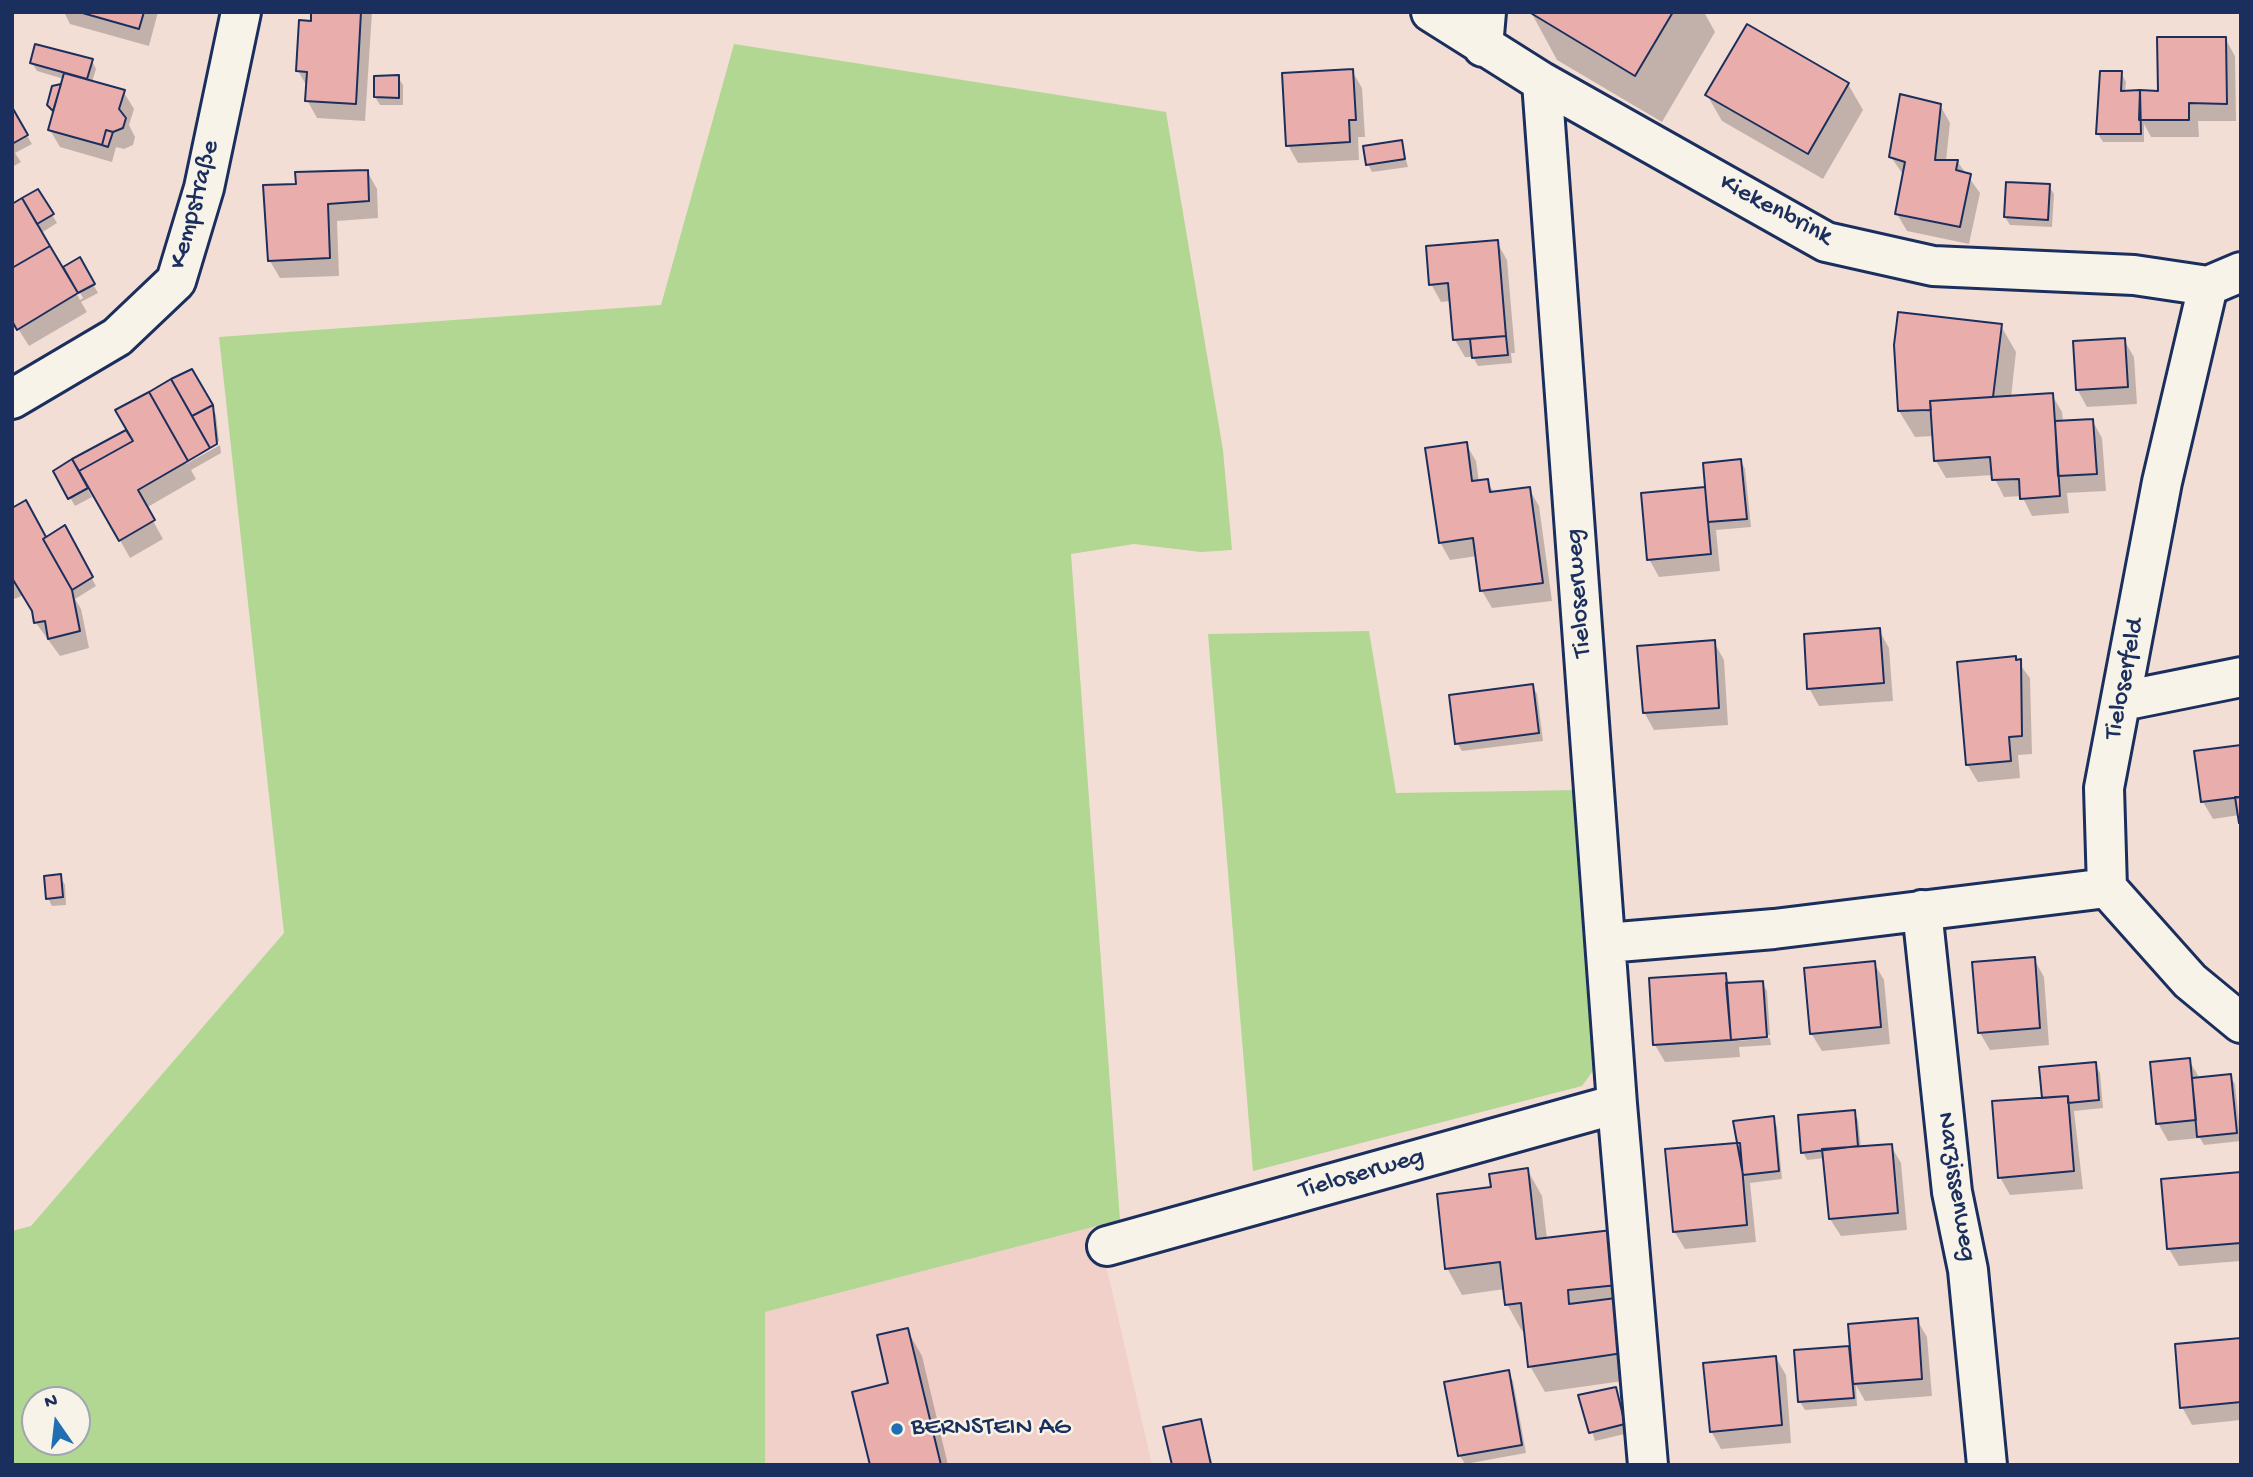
<!DOCTYPE html>
<meta charset="utf-8">
<style>
body{margin:0}
#map{position:relative;width:2253px;height:1477px;overflow:hidden;background:#f3ded6;font-family:"Gochi Hand",sans-serif}
canvas{display:block}
.frame{position:absolute;inset:0;border:14px solid #1b2f5e;pointer-events:none}
.north{position:absolute;left:21px;top:1386px;width:70px;height:70px;box-sizing:border-box;background:#f7f3e8;border:2px solid #9fa5b1;border-radius:50%;rotate:346deg;font-size:19px;font-weight:700;line-height:28px;text-align:center;color:#1b2f5e}
.north::after{content:'';display:block;margin:auto;width:24px;height:32px;background:#1f6fb2;clip-path:polygon(50% 0,100% 100%,50% 72%,0 100%)}
</style>
<div id="map">
<canvas width="2253" height="1477"></canvas>
<div class="frame"></div>
<div class="north">N</div>
</div>
<script>
const ctx = document.querySelector('canvas').getContext('2d');
ctx.lineJoin = 'round';
function fill(path, color) { ctx.fillStyle = color; ctx.fill(path, 'evenodd'); }
const toPath = rows => new Path2D(rows.map(r => 'M' + r).join(''));
function strokePath(path, color, width, dash) { ctx.strokeStyle = color; ctx.lineWidth = width; ctx.lineCap = dash ? 'butt' : 'round'; ctx.setLineDash(dash || []); ctx.stroke(path); }
function label(font, color, halo, rows, align = 'center') {
  ctx.font = font + ' "Gochi Hand",sans-serif'; ctx.lineWidth = 5; ctx.setLineDash([]); ctx.textBaseline = 'middle'; ctx.strokeStyle = halo; ctx.fillStyle = color; for (const [text, x, y, turn = 0] of rows) {
    ctx.save(); ctx.translate(x, y); ctx.rotate((+turn || 0) * Math.PI / 180); ctx.textAlign = isNaN(turn) ? turn : align; if (halo) ctx.strokeText(text, 0, 0); ctx.fillText(text, 0, 0); ctx.restore();
  }
}
const built = toPath([
 [1097,1226,1152,1465,765,1465,765,1312]
]);
const green = toPath([
 [734,44,1166,112,1223,450,1232,550,1201,552,1134,544,1071,554,1120,1220,765,1312,765,1465,12,1465,12,1231,31,1226,284,933,219,337,661,305],
 [35,1400,77,1400,77,1442,35,1442],
 [1369,631,1396,793,1579,790,1597,1065,1582,1086,1253,1171,1208,634]
]);
const shadow = toPath([
 [64,12,158,12,149,46,70,24],
 [313,12,372,12,365,121,317,118,307,100,308,88,298,71],
 [1531,12,1704,12,1715,32,1662,122,1557,60],
 [2225,38,2235,56,2236,121,2198,121,2199,137,2151,137,2144,124,2144,142,2103,142,2098,134,2121,73,2126,82,2125,92,2159,93],
 [92,61,96,69,92,82,123,91,134,109,129,125,135,137,133,145,124,149,116,147,112,162,60,147,50,130,54,114,48,105,64,79,37,71,32,63],
 [1352,71,1362,88,1365,137,1358,137,1359,160,1298,163,1288,145],
 [398,77,403,85,403,105,380,105,375,97],
 [1848,84,1863,110,1823,179,1722,121,1707,95],
 [1940,105,1950,123,1946,161,1957,161,1980,193,1969,244,1907,231,1897,214,1904,176,1891,157],
 [12,111,32,144,15,153,21,162,12,167],
 [1401,142,1408,167,1372,172,1368,164],
 [367,171,377,189,378,218,337,221,339,276,280,278,270,261,297,186],
 [2049,186,2054,194,2052,227,2010,225,2005,217],
 [38,191,57,223,41,233,80,300,83,298,66,268,79,260,98,293,81,302,87,312,29,346,12,319],
 [1497,242,1507,260,1515,353,1511,353,1512,363,1478,366,1473,357,1465,357,1455,340,1451,301,1441,302,1431,284],
 [2001,326,2016,352,2011,398,2052,395,2062,412,2063,422,2092,420,2102,438,2106,491,2067,493,2069,513,2032,516,2022,496,2004,497,1993,475,1946,478,1936,461,1934,436,1915,437,1899,411],
 [1939,407,1939,411,1910,412,1910,409],
 [2124,340,2134,357,2137,404,2087,407,2077,389],
 [191,371,216,415,219,441,186,460,186,464,220,445,221,453,191,470,196,479,146,508,163,539,130,558,85,478,82,479,92,497,75,506,55,472,126,432,138,448,118,411],
 [1466,444,1476,461,1479,482,1487,481,1494,493,1529,489,1539,506,1552,601,1492,608,1482,591,1477,556,1450,560,1440,542],
 [1741,461,1745,469,1751,527,1716,530,1720,571,1659,577,1649,559,1643,494,1707,489],
 [25,502,46,539,64,528,96,586,75,599,81,609,89,648,60,656,36,623,34,610,25,594,15,599,12,594,12,510],
 [1879,630,1889,648,1893,701,1819,706,1809,688],
 [1714,642,1724,660,1728,725,1654,730,1644,712],
 [2015,658,2030,678,2032,754,2018,755,2020,778,1978,782,1967,764],
 [1532,686,1537,694,1543,741,1462,751,1457,743],
 [2241,746,2240,815,2213,819,2203,802,2196,753],
 [60,876,65,885,66,905,52,906,48,898],
 [2034,959,2044,977,2049,1045,1990,1050,1980,1033,1974,964],
 [1874,963,1884,980,1890,1044,1822,1051,1811,1033],
 [1725,974,1731,985,1762,983,1767,991,1770,1035,1738,1037,1738,1041,1770,1038,1771,1045,1739,1047,1740,1057,1665,1062,1655,1045],
 [2189,1060,2200,1079,2230,1076,2235,1084,2241,1141,2204,1145,2200,1138,2168,1141,2158,1123],
 [2095,1064,2100,1073,2103,1108,2074,1111,2083,1189,2010,1195,2000,1177,2043,1099],
 [1854,1112,1858,1120,1861,1148,1891,1146,1901,1163,1907,1230,1841,1236,1830,1219,1825,1158,1807,1160,1803,1152],
 [1773,1118,1777,1127,1782,1179,1750,1183,1756,1242,1685,1249,1674,1231,1739,1145],
 [1527,1169,1542,1196,1547,1239,1611,1231,1637,1379,1545,1392,1530,1366,1526,1330,1522,1331,1507,1304,1505,1289,1462,1295,1447,1268,1493,1189],
 [2241,1174,2241,1261,2179,1266,2169,1249],
 [1917,1320,1927,1337,1932,1396,1865,1401,1856,1385,1857,1406,1805,1410,1800,1402,1849,1348,1852,1354],
 [907,1330,922,1356,948,1465,872,1465,890,1384],
 [2241,1340,2241,1420,2192,1425,2182,1407],
 [1776,1358,1786,1375,1791,1443,1721,1449,1711,1431],
 [1508,1372,1513,1381,1526,1453,1465,1464,1460,1456,1446,1383],
 [1615,1389,1629,1433,1595,1441,1581,1397],
 [1200,1421,1213,1465,1174,1465]
]);
const building = toPath([
 [79,12,144,12,139,29,79,12],
 [311,12,361,12,356,104,305,101,307,72,296,71,299,20,311,21,311,12],
 [1529,12,1673,12,1635,76,1529,12],
 [1747,24,1849,83,1808,154,1705,95,1747,24],
 [2157,37,2226,37,2227,104,2189,103,2189,120,2139,120,2140,90,2158,91,2157,37],
 [35,44,93,59,87,79,30,63,35,44],
 [1353,69,1356,120,1349,120,1350,142,1286,146,1282,73,1353,69],
 [2100,71,2122,71,2121,91,2140,90,2141,134,2096,134,2100,71],
 [64,73,125,90,119,109,126,118,123,128,113,132,106,130,102,145,48,130,64,73],
 [399,75,399,98,374,97,374,76,399,75],
 [61,84,53,111,47,105,52,86,61,84],
 [1900,94,1941,104,1935,160,1958,160,1956,170,1971,174,1960,227,1895,214,1905,162,1889,157,1900,94],
 [12,107,28,135,12,144,12,107],
 [106,130,113,132,108,147,102,145,106,130],
 [1402,140,1405,159,1366,165,1363,146,1402,140],
 [368,170,369,201,328,204,330,258,268,261,263,185,296,184,295,172,368,170],
 [2006,182,2050,184,2048,220,2004,217,2006,182],
 [38,189,54,214,37,224,22,198,38,189],
 [22,198,50,246,12,268,12,204,22,198],
 [1498,240,1506,336,1453,340,1448,283,1429,285,1426,246,1498,240],
 [50,246,78,293,17,330,12,321,12,268,50,246],
 [80,257,95,284,78,293,63,267,80,257],
 [1898,312,2002,324,1993,397,1930,401,1931,410,1898,411,1894,345,1898,312],
 [1506,336,1508,355,1472,358,1470,339,1506,336],
 [2125,338,2128,387,2076,390,2073,341,2125,338],
 [192,369,213,405,192,416,171,379,192,369],
 [171,379,210,448,188,461,149,392,171,379],
 [149,392,188,461,138,490,155,520,119,541,79,471,133,441,115,410,149,392],
 [2053,393,2060,496,2020,499,2019,479,1992,480,1990,457,1934,461,1930,401,2053,393],
 [213,405,217,444,210,448,192,416,213,405],
 [2093,419,2097,474,2058,476,2055,421,2093,419],
 [126,430,133,441,79,471,72,459,126,430],
 [1467,442,1472,481,1488,479,1490,492,1530,487,1543,583,1480,591,1473,538,1439,543,1425,448,1467,442],
 [72,459,88,488,68,499,53,471,72,459],
 [1741,459,1747,519,1708,522,1703,463,1741,459],
 [1705,487,1711,554,1647,560,1641,493,1705,487],
 [26,500,46,537,43,539,72,590,80,631,48,639,45,621,34,623,32,611,12,578,12,508,26,500],
 [65,525,93,577,72,590,43,539,65,525],
 [1880,628,1884,683,1807,689,1804,634,1880,628],
 [1715,640,1719,708,1643,713,1637,646,1715,640],
 [2016,656,2016,660,2021,659,2022,736,2009,737,2011,761,1966,765,1957,662,2016,656],
 [1533,684,1539,733,1455,744,1449,695,1533,684],
 [2241,745,2241,797,2201,802,2194,751,2241,745],
 [2235,797,2241,797,2241,823,2239,823,2235,797],
 [61,874,63,897,46,899,44,876,61,874],
 [2035,957,2040,1028,1978,1033,1972,962,2035,957],
 [1875,961,1881,1027,1810,1034,1804,968,1875,961],
 [1726,973,1731,1040,1653,1045,1649,978,1726,973],
 [1763,981,1767,1037,1731,1040,1726,983,1763,981],
 [2190,1058,2196,1120,2156,1124,2150,1062,2190,1058],
 [2096,1062,2099,1100,2068,1103,2068,1096,2042,1098,2039,1067,2096,1062],
 [2231,1074,2237,1133,2197,1137,2192,1078,2231,1074],
 [2068,1096,2074,1171,1998,1178,1992,1101,2068,1096],
 [1855,1110,1858,1146,1801,1153,1798,1115,1855,1110],
 [1774,1116,1779,1171,1743,1175,1733,1121,1774,1116],
 [1736,1143,1740,1143,1747,1225,1673,1232,1665,1149,1736,1143],
 [1892,1144,1898,1213,1829,1219,1822,1149,1892,1144],
 [1528,1168,1536,1239,1612,1230,1618,1285,1568,1290,1569,1304,1616,1298,1623,1353,1528,1367,1521,1303,1505,1305,1500,1262,1445,1269,1437,1194,1491,1187,1489,1174,1528,1168],
 [2241,1172,2241,1243,2167,1249,2161,1179,2241,1172],
 [1918,1318,1922,1379,1853,1384,1848,1324,1918,1318],
 [908,1328,941,1465,870,1465,852,1392,888,1383,877,1335,908,1328],
 [2241,1338,2241,1402,2180,1408,2175,1344,2241,1338],
 [1849,1346,1854,1398,1798,1402,1794,1350,1849,1346],
 [1776,1356,1782,1425,1710,1432,1703,1363,1776,1356],
 [1509,1370,1522,1445,1458,1456,1444,1382,1509,1370],
 [1616,1387,1625,1424,1589,1433,1578,1395,1616,1387],
 [1201,1419,1211,1465,1172,1465,1163,1427,1201,1419]
]);
const minor = toPath([
 [1431,12,1542,82,1826,242,1933,266,2134,275,2208,286,2241,272],
 [1483,47,1486,12],
 [1542,82,1617,1104,1648,1465],
 [2208,286,2162,482,2104,788,2107,888,2190,981,2241,1023],
 [12,399,117,337,176,281,204,188,241,12],
 [2122,701,2241,677],
 [1922,910,1952,1192,1968,1270,1987,1465],
 [1606,943,1774,929,2107,888],
 [1107,1246,1617,1104]
]);
const markers = [
 [897,1429,7,"#1f6fb2"]
];
const streetNames = [
 ["Kempstraße",196,205,-75],
 ["Kiekenbrink",1775,211,28],
 ["Tieloserweg",1580,593,-94],
 ["Tieloserfeld",2126,679,-79],
 ["Tieloserweg",1362,1175,-16],
 ["Narzissenweg",1955,1187,81]
];
const poiNames = [
 ["BERNSTEIN AG",911,1429]
];
fill(built, '#f0d0c9');
fill(green, '#b1d792');
fill(shadow, '#0003');
fill(building, '#e9aeab');
strokePath(building, '#1b2f5e', 2);
strokePath(minor, '#1b2f5e', 44);
strokePath(minor, '#f7f3e8', 38);
for (const [x, y, r, color] of markers) { const dot = new Path2D(); dot.arc(x, y, r, 0, 2 * Math.PI); ctx.fillStyle = color; ctx.fill(dot); strokePath(dot, '#f7f3e8', 2.5); }
label('26px', '#1b2f5e', '#f7f3e8', streetNames);
label('26px', '#1b2f5e', '#f7f3e8', poiNames, 'left');
</script>
